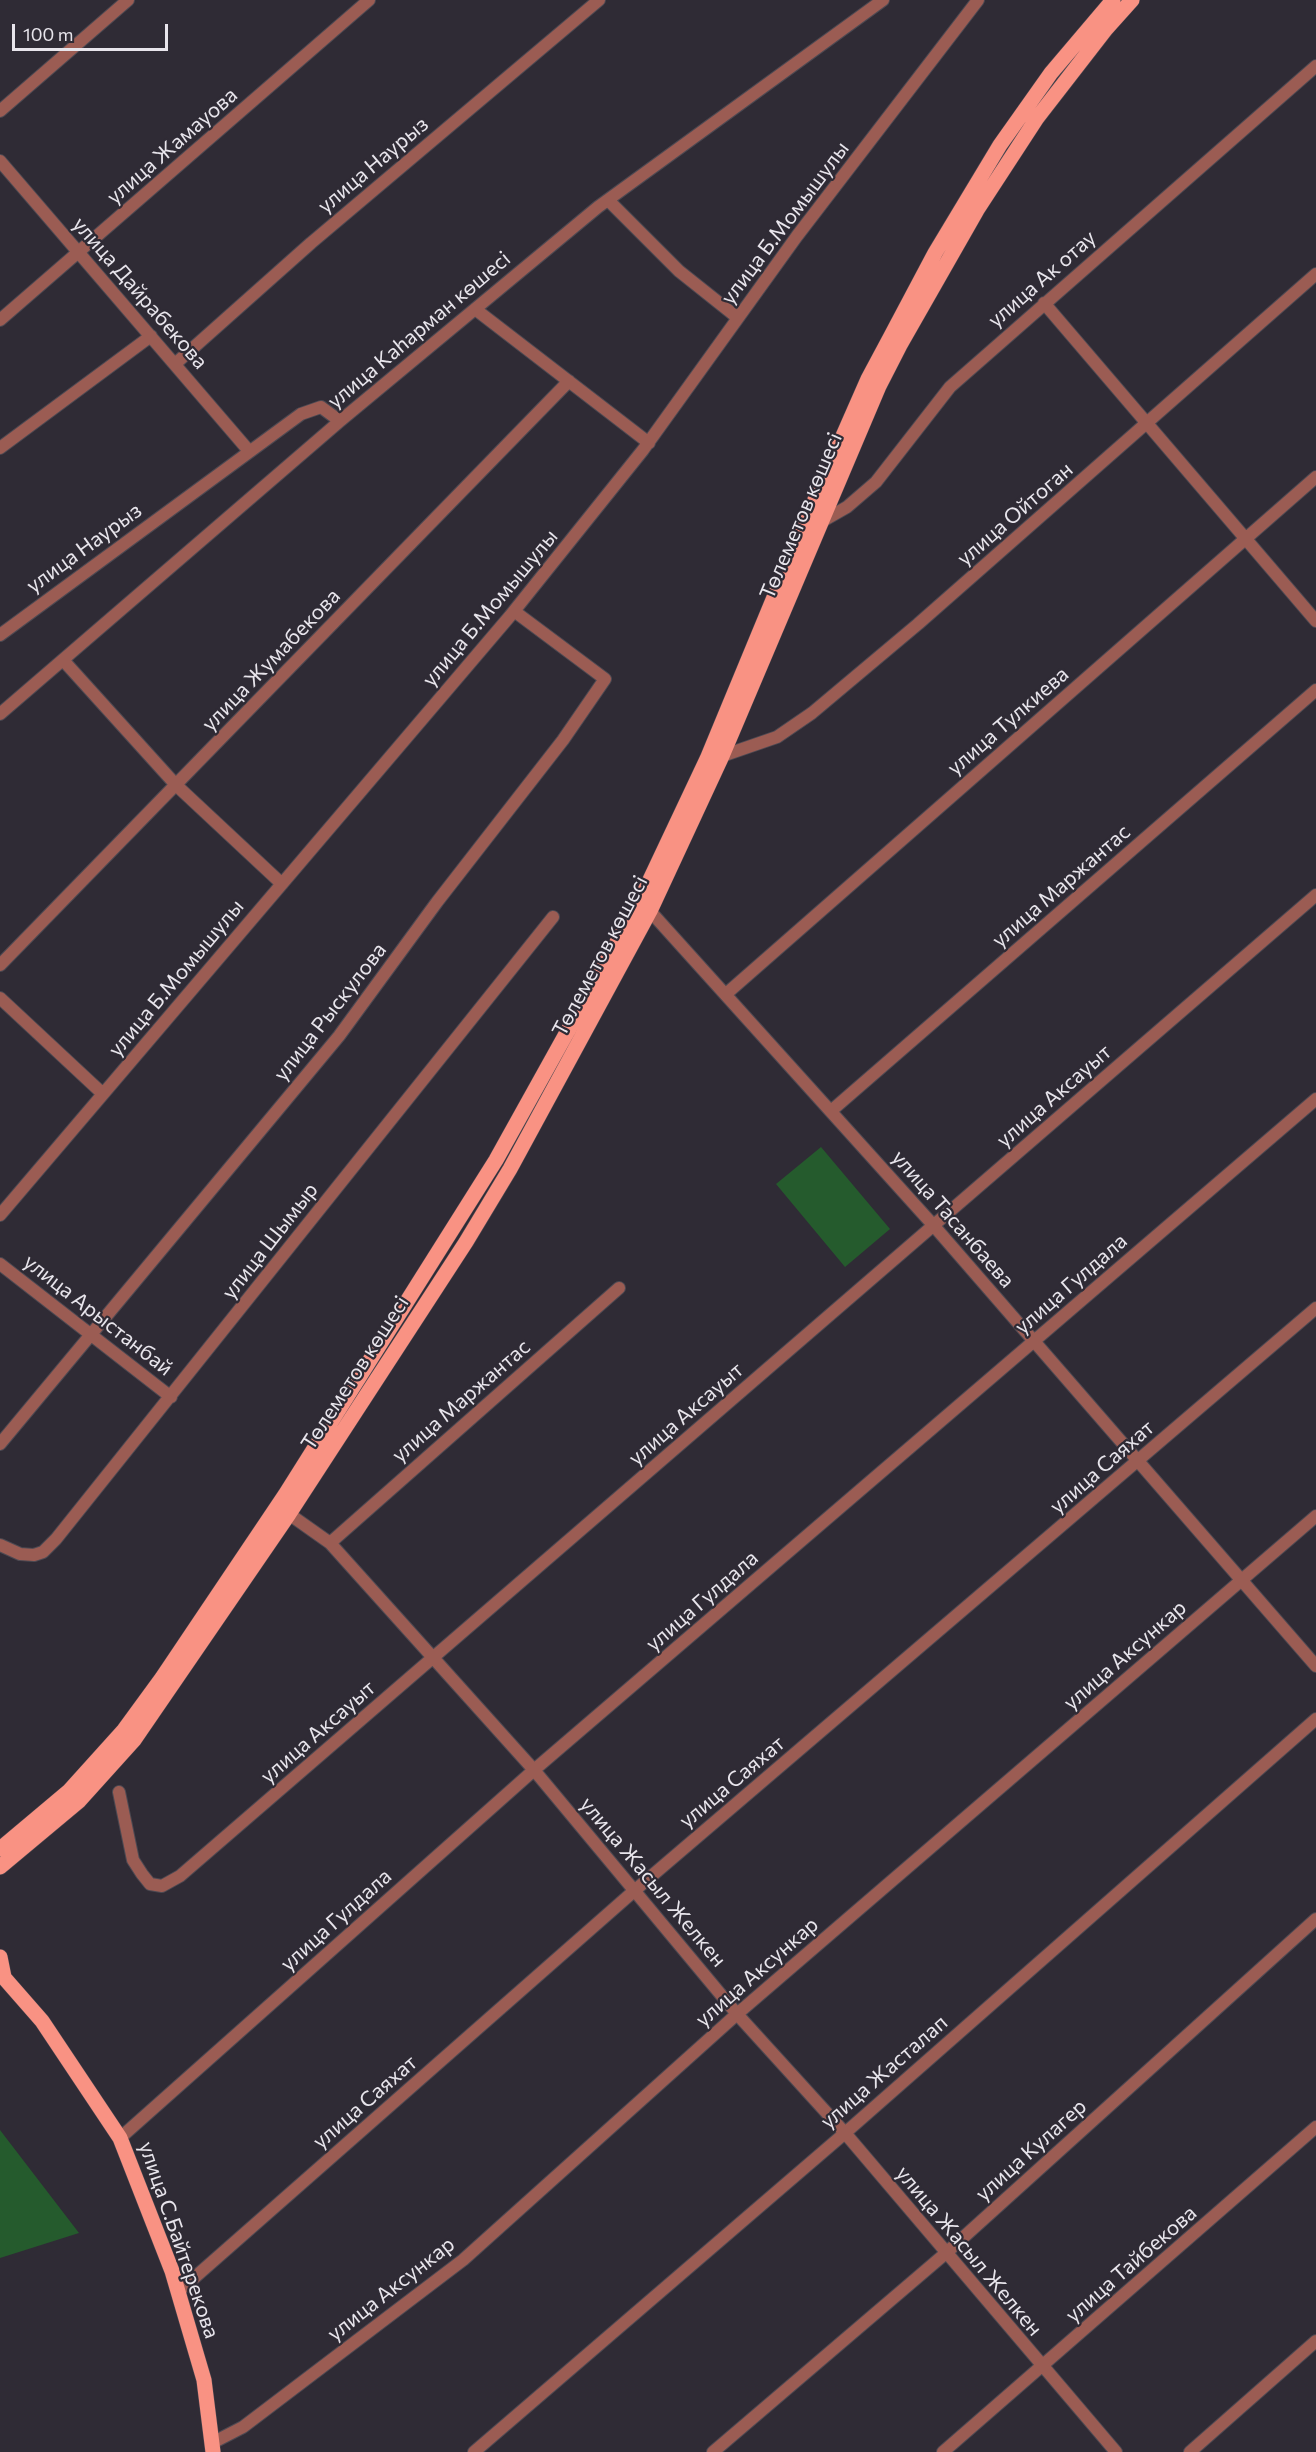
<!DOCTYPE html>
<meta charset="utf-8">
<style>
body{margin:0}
#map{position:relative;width:1316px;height:2452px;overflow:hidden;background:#2f2b35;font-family:Commissioner,sans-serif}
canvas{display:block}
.scale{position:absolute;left:12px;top:24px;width:156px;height:27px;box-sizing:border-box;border:3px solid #e8e5ec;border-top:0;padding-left:8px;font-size:18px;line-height:21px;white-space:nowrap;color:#e8e5ec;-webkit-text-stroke:4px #2f2b35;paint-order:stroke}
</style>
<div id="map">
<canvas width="1316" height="2452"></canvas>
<div class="scale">100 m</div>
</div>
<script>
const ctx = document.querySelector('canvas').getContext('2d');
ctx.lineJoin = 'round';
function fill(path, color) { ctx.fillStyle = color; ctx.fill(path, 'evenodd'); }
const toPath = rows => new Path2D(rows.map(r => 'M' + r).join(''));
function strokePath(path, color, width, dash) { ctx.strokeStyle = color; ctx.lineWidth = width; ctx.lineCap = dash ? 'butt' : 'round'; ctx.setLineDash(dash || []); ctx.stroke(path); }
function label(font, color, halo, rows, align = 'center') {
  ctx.font = font + ' Commissioner,sans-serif'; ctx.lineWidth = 4.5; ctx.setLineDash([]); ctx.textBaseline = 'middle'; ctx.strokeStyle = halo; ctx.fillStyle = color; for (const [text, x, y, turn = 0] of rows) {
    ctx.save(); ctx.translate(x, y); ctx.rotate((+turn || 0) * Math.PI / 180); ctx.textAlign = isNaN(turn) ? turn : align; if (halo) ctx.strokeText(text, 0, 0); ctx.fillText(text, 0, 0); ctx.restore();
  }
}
const green = toPath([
 [821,1147,890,1229,845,1267,776,1184],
 [0,2130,79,2233,0,2258]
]);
const minor = toPath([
 [0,111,128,0],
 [0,161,249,451],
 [608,200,679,271,738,318],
 [1044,303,1316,621],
 [475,309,649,443],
 [0,320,369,0],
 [175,364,311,243,599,0],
 [0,448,151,336],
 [819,523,847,507,876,482,950,387,1316,66],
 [0,635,301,414,321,407,340,421],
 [63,660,176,785,282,884],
 [0,714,340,421,598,207,883,0],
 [722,756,777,737,812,713,918,624,1316,274],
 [650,911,934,1226,1316,1666],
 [0,965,569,381],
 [726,994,1316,477],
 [0,998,103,1094],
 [831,1111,1316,690],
 [0,1215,510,616,643,450,797,236,978,0],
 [0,1264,171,1397],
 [0,1444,339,1036,437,902,563,740,605,679,514,611],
 [289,1514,330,1543,534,1770,737,2014,845,2133,1116,2452],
 [330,1543,619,1288],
 [0,1545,20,1554,34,1555,43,1552,56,1539,553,917],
 [119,1792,133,1860,142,1874,150,1884,162,1886,180,1876,1316,895],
 [120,2138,534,1770,1316,1099],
 [178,2292,634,1891,1316,1308],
 [212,2443,243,2427,463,2260,737,2014,1316,1516],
 [474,2452,845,2133,1316,1719],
 [713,2452,946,2253,1316,1919],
 [943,2452,1316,2127],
 [1190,2452,1316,2341]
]);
const major = toPath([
 [0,1849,69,1791,124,1730,162,1678,285,1495,496,1160,640,901,707,759,806,520,868,379,891,336,935,253,1000,145,1051,73,1113,0],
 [0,1867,79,1801,134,1740,289,1514,466,1242,510,1169,650,911,722,756,879,386,900,345,977,210,1037,118,1106,29,1132,0],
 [0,1957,4,1977],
 [0,1973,42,2021,120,2138,172,2271,204,2380,213,2452]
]);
const streetNames = [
 ["улица Жамауова",172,146,-41],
 ["улица Наурыз",373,165,-40],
 ["улица Б.Момышулы",785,223,-53],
 ["улица Ак отау",1042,279,-41],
 ["улица Дайрабекова",140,293,49],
 ["улица Каһарман көшесі",419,330,-40],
 ["улица Ойтоган",1015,514,-41],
 ["Төлеметов көшесі",801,516,-67],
 ["улица Наурыз",84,548,-36],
 ["улица Б.Момышулы",490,608,-50],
 ["улица Жумабекова",271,660,-46],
 ["улица Тулкиева",1008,721,-41],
 ["улица Маржантас",1061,886,-41],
 ["Төлеметов көшесі",600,956,-62],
 ["улица Б.Момышулы",176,978,-50],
 ["улица Рыскулова",330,1012,-52],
 ["улица Аксауыт",1054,1096,-41],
 ["улица Тасанбаева",953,1219,49],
 ["улица Шымыр",270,1241,-52],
 ["улица Гулдала",1071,1284,-41],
 ["улица Арыстанбай",98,1315,38],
 ["Төлеметов көшесі",355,1373,-57],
 ["улица Маржантас",461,1401,-41],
 ["улица Аксауыт",686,1414,-41],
 ["улица Саяхат",1102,1467,-41],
 ["улица Гулдала",702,1601,-41],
 ["улица Аксункар",1125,1655,-41],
 ["улица Аксауыт",318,1732,-41],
 ["улица Саяхат",732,1782,-40],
 ["улица Жасыл Желкен",653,1882,50],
 ["улица Гулдала",336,1920,-42],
 ["улица Аксункар",757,1972,-41],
 ["улица Жасталап",884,2072,-41],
 ["улица Саяхат",365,2102,-41],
 ["улица Кулагер",1031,2150,-42],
 ["улица С.Байтерекова",179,2240,71],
 ["улица Жасыл Желкен",969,2251,50],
 ["улица Тайбекова",1131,2264,-41],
 ["улица Аксункар",391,2289,-38]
];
fill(green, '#255b2d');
strokePath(minor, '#4d4952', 14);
strokePath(major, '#4d4952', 16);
strokePath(minor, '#9b5c53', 12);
strokePath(major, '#f99283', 15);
label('21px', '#e8e5ec', '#2f2b35', streetNames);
</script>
